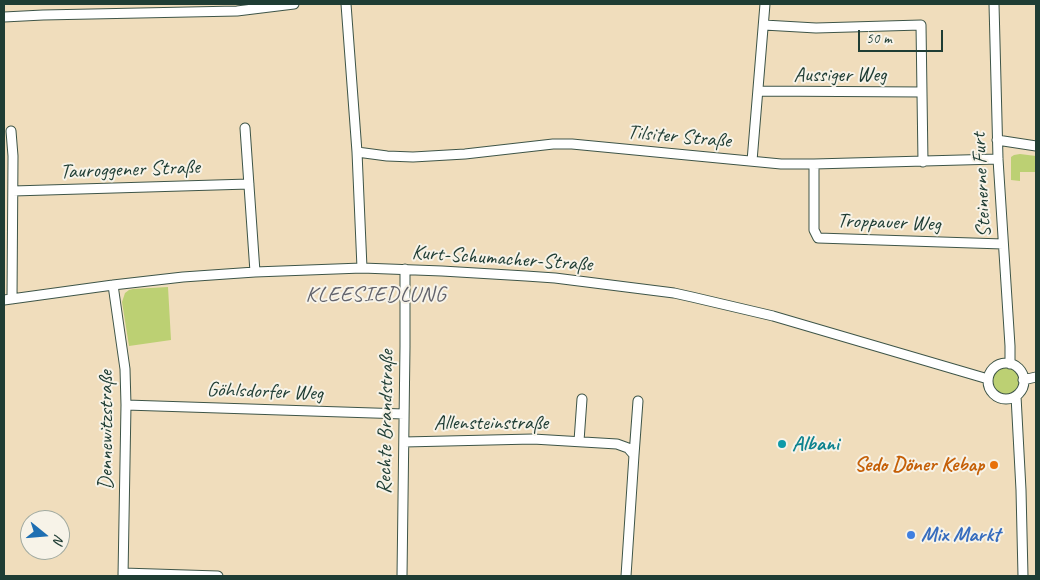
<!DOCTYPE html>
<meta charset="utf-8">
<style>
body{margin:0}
#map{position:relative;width:1040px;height:580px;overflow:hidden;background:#f0ddbc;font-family:Caveat,sans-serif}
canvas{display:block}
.frame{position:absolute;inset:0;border:5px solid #1f3d34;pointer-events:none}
.north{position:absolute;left:20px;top:510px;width:50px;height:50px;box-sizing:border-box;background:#f7f3e8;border:1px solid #a1aaa0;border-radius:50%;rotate:107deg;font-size:14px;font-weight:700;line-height:20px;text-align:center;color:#1f3d34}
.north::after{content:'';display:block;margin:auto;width:18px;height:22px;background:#1f6fb2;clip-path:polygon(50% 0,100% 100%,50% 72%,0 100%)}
.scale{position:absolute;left:858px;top:30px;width:85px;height:22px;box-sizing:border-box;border:2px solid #1f3d34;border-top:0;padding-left:6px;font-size:15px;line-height:18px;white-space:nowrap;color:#1f3d34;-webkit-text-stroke:4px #f7f3e8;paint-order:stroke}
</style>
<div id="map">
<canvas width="1040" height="580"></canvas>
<div class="frame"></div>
<div class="north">N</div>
<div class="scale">50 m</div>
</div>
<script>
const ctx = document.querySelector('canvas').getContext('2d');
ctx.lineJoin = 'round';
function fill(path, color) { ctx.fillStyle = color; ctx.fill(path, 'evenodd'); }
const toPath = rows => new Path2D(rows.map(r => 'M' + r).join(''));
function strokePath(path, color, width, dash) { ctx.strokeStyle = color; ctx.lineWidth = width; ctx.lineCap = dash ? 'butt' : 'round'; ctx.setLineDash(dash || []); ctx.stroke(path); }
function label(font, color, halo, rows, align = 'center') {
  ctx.font = font + ' Caveat,sans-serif'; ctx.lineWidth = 4; ctx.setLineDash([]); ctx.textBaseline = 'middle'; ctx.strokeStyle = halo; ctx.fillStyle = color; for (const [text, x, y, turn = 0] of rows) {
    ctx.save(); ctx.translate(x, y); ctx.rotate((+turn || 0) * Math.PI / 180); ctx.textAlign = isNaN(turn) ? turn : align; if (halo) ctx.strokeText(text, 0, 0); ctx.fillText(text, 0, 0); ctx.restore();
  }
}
const green = toPath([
 [1020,154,1036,156,1036,172,1020,172,1020,181,1011,180,1011,157,1014,155],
 [168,287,171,340,129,346,122,302,125,293,129,290,133,289],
 '992 381a14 14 0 1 1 28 0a14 14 0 1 1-28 0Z'
]);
const minor = toPath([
 [346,4,357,152,362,268],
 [994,4,998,159,1010,346,1010,364],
 [4,17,43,15,237,11,294,4],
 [764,25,816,28,921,25,923,162],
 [758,91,922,92],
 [245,128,255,272],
 [11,131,13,156,12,299],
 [997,140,1036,146],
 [357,152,387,156,413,157,465,154,553,144,572,144,781,164,814,164,998,159],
 [752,161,765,4],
 [814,164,814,230,818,238,1003,244],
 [13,191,249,184],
 [113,285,125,369,126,405,123,576],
 [4,300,113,285,183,277,255,272,362,268,442,271,526,276,555,278,674,293,692,297,773,316,988,379],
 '988 381a18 18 0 1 1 36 0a18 18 0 1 1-36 0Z',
 [1023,380,1036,377],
 [1016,396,1021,490,1023,576],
 [126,405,404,414],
 [579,441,582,399],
 [404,442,533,439,617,444,628,448,634,455,626,576],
 [634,455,638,401],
 [123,573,218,576],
 [402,576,405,346,405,269]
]);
const markers = [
 [782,444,5,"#0f9aa8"],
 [994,465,5,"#e8710a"],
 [911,535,5,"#3f7fe0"]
];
const streetNames = [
 ["Aussiger Weg",840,75],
 ["Tilsiter Straße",679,137,5],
 ["Tauroggener Straße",130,170,-2],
 ["Steinerne Furt",982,185,-93],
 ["Troppauer Weg",889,223,2],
 ["Kurt-Schumacher-Straße",502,259,4],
 ["Göhlsdorfer Weg",265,392,2],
 ["Rechte Brandstraße",386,422,-89],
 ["Allensteinstraße",491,423],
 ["Dennewitzstraße",106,430,-90]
];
const cultureNames = [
 ["Albani",792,444]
];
const foodNames = [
 ["Sedo Döner Kebap",984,465]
];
const shopNames = [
 ["Mix Markt",921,535]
];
const neighbourhoodNames = [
 ["KLEESIEDLUNG",376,295]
];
fill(green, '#bcd073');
strokePath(minor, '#3e5548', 11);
strokePath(minor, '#fff', 9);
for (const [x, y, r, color] of markers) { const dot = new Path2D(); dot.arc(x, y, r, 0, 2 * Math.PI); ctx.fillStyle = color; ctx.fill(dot); strokePath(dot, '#f7f3e8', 2); }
label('21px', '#1f3d34', '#f7f3e8', streetNames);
label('bold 21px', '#0d838f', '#f7f3e8', cultureNames, 'left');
label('bold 21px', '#c56008', '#f7f3e8', foodNames, 'right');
label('bold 21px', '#366cbe', '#f7f3e8', shopNames, 'left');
ctx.letterSpacing = '1px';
label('22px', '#62636c', '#f7f3e8', neighbourhoodNames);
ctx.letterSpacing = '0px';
</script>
